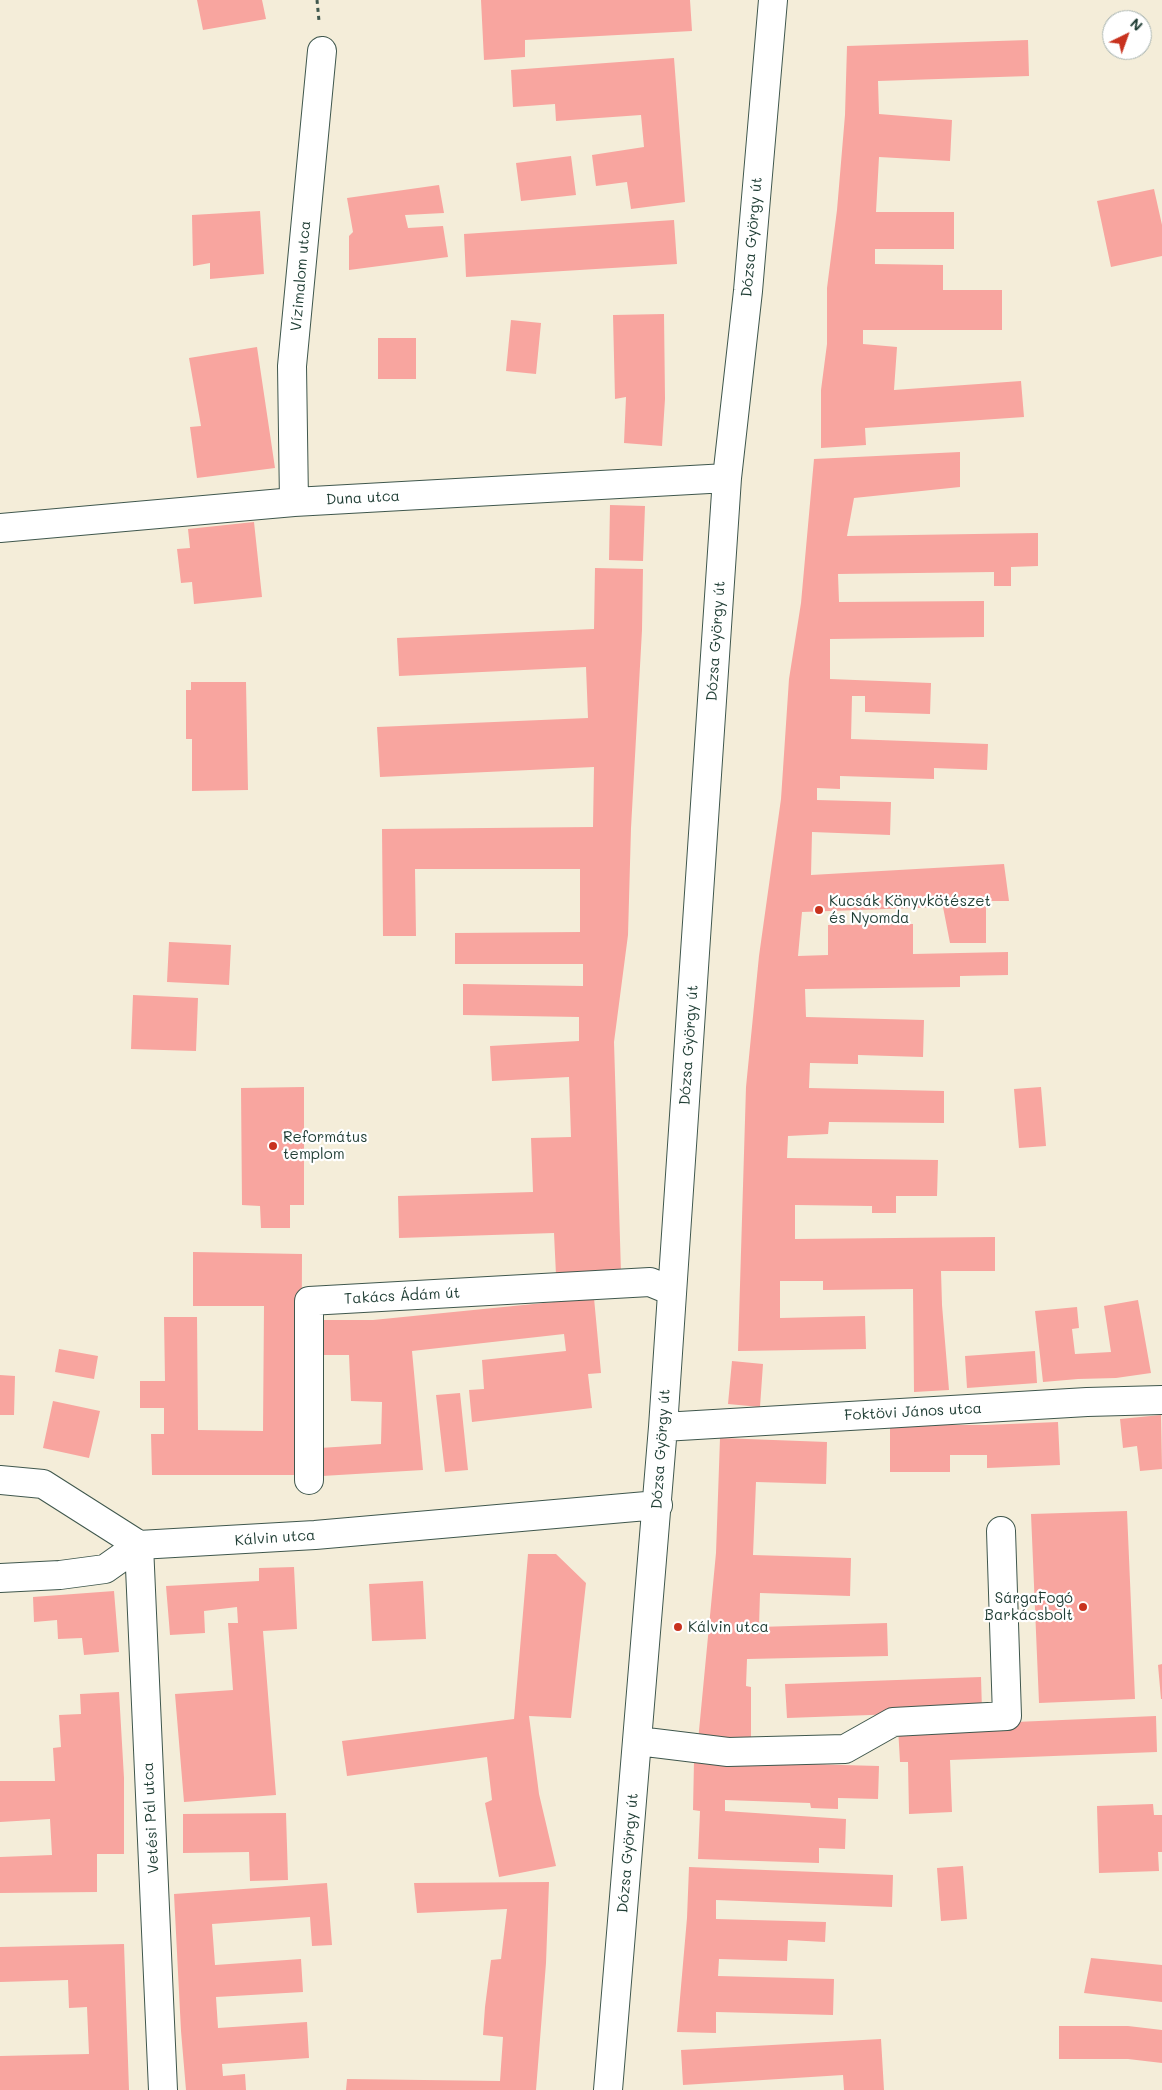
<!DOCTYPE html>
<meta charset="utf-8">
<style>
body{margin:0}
#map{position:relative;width:1162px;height:2090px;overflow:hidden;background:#f4edd9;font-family:Mali,sans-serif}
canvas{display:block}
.north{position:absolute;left:1102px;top:10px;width:50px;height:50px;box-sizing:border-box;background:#fff;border:1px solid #a5b1ae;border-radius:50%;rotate:42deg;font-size:14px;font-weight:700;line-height:20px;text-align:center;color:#1f3d34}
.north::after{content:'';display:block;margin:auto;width:18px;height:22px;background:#c8321e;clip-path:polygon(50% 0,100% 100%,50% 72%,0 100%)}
</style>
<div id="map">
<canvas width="1162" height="2090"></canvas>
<div class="north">N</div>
</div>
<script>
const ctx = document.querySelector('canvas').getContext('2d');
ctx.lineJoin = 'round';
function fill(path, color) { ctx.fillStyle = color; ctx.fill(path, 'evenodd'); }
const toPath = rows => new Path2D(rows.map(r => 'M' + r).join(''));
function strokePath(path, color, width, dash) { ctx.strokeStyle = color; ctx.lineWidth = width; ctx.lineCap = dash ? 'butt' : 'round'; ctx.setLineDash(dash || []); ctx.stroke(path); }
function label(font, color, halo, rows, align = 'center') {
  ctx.font = font + ' Mali,sans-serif'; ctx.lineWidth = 4.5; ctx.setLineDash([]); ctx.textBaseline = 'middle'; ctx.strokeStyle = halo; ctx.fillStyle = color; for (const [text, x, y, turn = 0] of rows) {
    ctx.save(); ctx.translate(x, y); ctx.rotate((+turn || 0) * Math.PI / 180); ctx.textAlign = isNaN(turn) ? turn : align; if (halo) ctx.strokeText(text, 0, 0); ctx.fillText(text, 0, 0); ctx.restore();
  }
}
const building = toPath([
 [197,0,262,0,266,19,203,30],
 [481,0,690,0,692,31,525,40,525,57,484,60],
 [1028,40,1029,76,878,81,879,114,952,120,950,161,879,157,876,212,954,212,954,249,875,249,875,264,943,265,943,290,1002,290,1002,330,863,330,863,344,897,347,894,390,1021,381,1024,417,865,428,866,445,821,448,821,390,827,344,827,288,837,210,845,115,847,46],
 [674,58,685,202,631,209,627,182,596,186,592,155,644,147,641,115,556,121,555,104,513,107,511,70],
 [571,156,576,195,521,201,516,163],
 [439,185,444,213,405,215,408,228,443,226,448,257,349,270,349,236,353,232,347,198],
 [1154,189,1162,225,1162,256,1111,267,1097,201],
 [260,211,264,274,210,279,210,263,193,266,192,215],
 [674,220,677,264,466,277,464,234],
 [664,314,665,399,662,446,624,443,626,397,615,399,613,315],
 [511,320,541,323,536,374,506,371],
 [378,338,416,338,416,379,378,379],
 [257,347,275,468,197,478,190,427,201,426,189,358],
 [960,452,960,487,854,498,847,536,1038,533,1038,566,1011,567,1011,586,994,586,994,572,838,574,839,602,984,601,984,637,830,639,830,679,931,683,930,714,865,712,865,696,852,696,851,739,988,744,987,770,934,768,934,779,840,776,840,789,817,788,817,800,891,802,890,835,812,832,811,875,1004,864,1009,901,986,901,986,943,950,943,943,907,802,912,798,956,828,955,828,925,913,924,913,954,1008,952,1008,975,960,976,960,987,805,989,806,1017,924,1020,923,1057,858,1055,858,1064,810,1063,809,1088,944,1091,944,1123,829,1122,828,1134,788,1136,787,1158,938,1160,937,1196,896,1196,896,1213,872,1213,872,1206,795,1205,795,1239,995,1237,995,1271,941,1271,942,1305,949,1390,914,1392,913,1289,823,1290,823,1281,780,1281,780,1318,865,1316,866,1349,738,1351,746,1087,759,956,781,799,789,679,801,603,814,459],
 [610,505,645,506,643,561,609,560],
 [254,522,262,597,194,604,192,582,181,583,177,549,190,548,188,529],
 [595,568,643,569,642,630,631,828,628,935,614,1042,621,1273,556,1275,554,1233,399,1238,398,1196,533,1192,531,1138,571,1137,569,1077,492,1081,490,1046,579,1041,579,1017,463,1015,463,984,583,986,583,964,455,964,455,933,580,932,580,869,415,869,416,936,383,936,382,829,593,827,594,767,380,777,377,727,588,718,586,667,399,676,397,638,594,629],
 [191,682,246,682,248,790,192,791,192,739,186,739,186,690,191,690],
 [169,942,231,945,229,985,167,982],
 [133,995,198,998,196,1051,131,1049],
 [304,1087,304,1205,290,1205,290,1228,261,1228,260,1206,242,1205,241,1088],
 [1041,1087,1046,1146,1019,1148,1014,1089],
 [193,1252,302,1254,301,1475,152,1475,151,1434,164,1434,164,1408,140,1408,140,1381,165,1381,164,1317,197,1317,198,1430,263,1431,264,1306,193,1306],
 [594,1298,601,1373,588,1374,592,1408,472,1422,469,1390,484,1389,482,1360,566,1351,564,1334,412,1351,423,1470,322,1476,320,1448,381,1444,382,1402,351,1401,349,1355,322,1355,322,1320,373,1320],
 [1138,1300,1151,1373,1116,1378,1078,1379,1043,1382,1035,1311,1077,1307,1079,1328,1072,1329,1075,1354,1111,1352,1104,1306],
 [59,1349,98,1356,94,1379,55,1372],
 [1035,1351,1037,1383,967,1388,965,1356],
 [732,1361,763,1364,760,1407,728,1404],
 [0,1375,15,1376,14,1415,0,1415],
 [460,1393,468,1470,445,1472,436,1395],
 [53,1401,100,1411,89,1458,43,1448],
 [1161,1415,1162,1469,1140,1471,1137,1446,1123,1448,1120,1419],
 [1058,1422,1060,1465,987,1468,987,1455,950,1455,950,1472,890,1472,890,1425,985,1425],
 [720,1438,827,1442,826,1484,756,1482,753,1555,851,1558,850,1596,760,1593,759,1627,887,1623,888,1656,747,1659,746,1686,751,1687,751,1742,698,1741,716,1553],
 [1127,1511,1135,1699,1039,1703,1031,1514],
 [528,1554,556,1554,586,1583,571,1718,529,1716,539,1794,556,1866,499,1877,485,1803,492,1800,487,1757,347,1776,342,1741,514,1719],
 [294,1567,297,1629,263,1631,276,1795,184,1802,175,1694,233,1690,228,1623,238,1623,237,1607,204,1611,205,1633,170,1635,166,1586,259,1581,259,1568],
 [423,1581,426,1639,372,1641,369,1584],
 [114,1591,119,1652,84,1655,82,1638,58,1639,57,1620,34,1622,33,1597],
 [1162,1664,1162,1699,1161,1699,1158,1665],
 [981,1677,982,1711,787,1718,785,1684],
 [119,1692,124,1778,124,1854,97,1854,97,1892,0,1893,0,1857,52,1855,50,1819,0,1822,0,1781,55,1781,53,1748,61,1747,59,1715,81,1714,80,1694],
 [1156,1716,1157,1752,950,1760,952,1812,909,1814,908,1762,900,1762,898,1727],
 [694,1761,879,1766,878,1799,838,1798,838,1809,811,1808,810,1803,725,1800,725,1811,846,1819,845,1849,819,1848,819,1863,698,1859,700,1811,693,1810],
 [1153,1804,1154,1815,1162,1815,1162,1852,1158,1852,1159,1871,1099,1873,1097,1806],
 [286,1813,288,1880,250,1881,249,1852,183,1853,183,1814],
 [963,1866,967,1919,941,1921,937,1868],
 [689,1867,893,1875,892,1907,716,1900,716,1919,826,1922,825,1942,788,1940,787,1961,719,1959,718,1976,834,1979,833,2015,716,2012,716,2033,677,2032,687,1918],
 [549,1882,546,1963,536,2090,346,2090,347,2079,500,2081,503,2037,483,2035,485,2007,491,1960,501,1959,507,1909,417,1913,414,1883],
 [327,1883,332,1945,312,1946,310,1917,212,1924,215,1965,301,1959,303,1992,216,1997,218,2028,307,2022,309,2058,222,2064,223,2076,245,2074,246,2090,186,2090,181,2031,174,1894],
 [124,1944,129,2090,0,2090,0,2056,89,2054,87,2007,69,2008,68,1980,0,1982,0,1947],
 [1091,1958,1162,1965,1162,2002,1084,1993],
 [1059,2026,1128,2026,1162,2030,1162,2063,1128,2059,1059,2059],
 [881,2039,884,2090,844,2090,843,2075,683,2085,681,2050]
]);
const path = toPath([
 [317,0,319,21]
]);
const minor = toPath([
 [294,502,292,366,322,51],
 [0,528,294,502,727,478],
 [663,1427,1087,1402,1162,1400],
 [0,1480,43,1484,139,1545,315,1535,658,1505],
 [309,1480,309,1301,650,1282,672,1291],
 [139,1545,163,2090],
 [0,1578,60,1575,105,1569,139,1545],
 [638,1741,728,1752,845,1749,893,1722,1007,1716,1001,1531],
 [608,2090,663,1427,727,478,748,291,773,0]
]);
const markers = [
 [819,910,5,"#c8321e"],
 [273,1146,5,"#c8321e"],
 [1083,1607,5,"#c8321e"],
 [678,1627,5,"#c8321e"]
];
const streetNames = [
 ["Dózsa György út",752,237,-85],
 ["Vízimalom utca",301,276,-85],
 ["Duna utca",363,498,-3],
 ["Dózsa György út",716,641,-86],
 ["Dózsa György út",689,1045,-86],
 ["Takács Ádám út",402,1296,-3],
 ["Foktövi János utca",913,1412,-3],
 ["Dózsa György út",661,1449,-86],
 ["Kálvin utca",275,1538,-4],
 ["Vetési Pál utca",151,1818,-93],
 ["Dózsa György út",628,1853,-85]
];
const poiNames = [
 ["Kucsák Könyvkötészet",829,901],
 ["és Nyomda",829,918],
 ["Református",283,1137],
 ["templom",283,1154],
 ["SárgaFogó",1073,1598,"right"],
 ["Barkácsbolt",1073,1615,"right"],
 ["Kálvin utca",688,1627]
];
fill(building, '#f8a59f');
strokePath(minor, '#3f574d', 30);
strokePath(path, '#3f574d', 3, [4, 4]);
strokePath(minor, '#fff', 28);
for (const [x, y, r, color] of markers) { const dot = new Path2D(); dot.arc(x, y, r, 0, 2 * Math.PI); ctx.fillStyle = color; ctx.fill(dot); strokePath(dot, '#fff', 2); }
label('15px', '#1f3d34', '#fff', streetNames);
label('15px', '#1f3d34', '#fff', poiNames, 'left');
</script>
